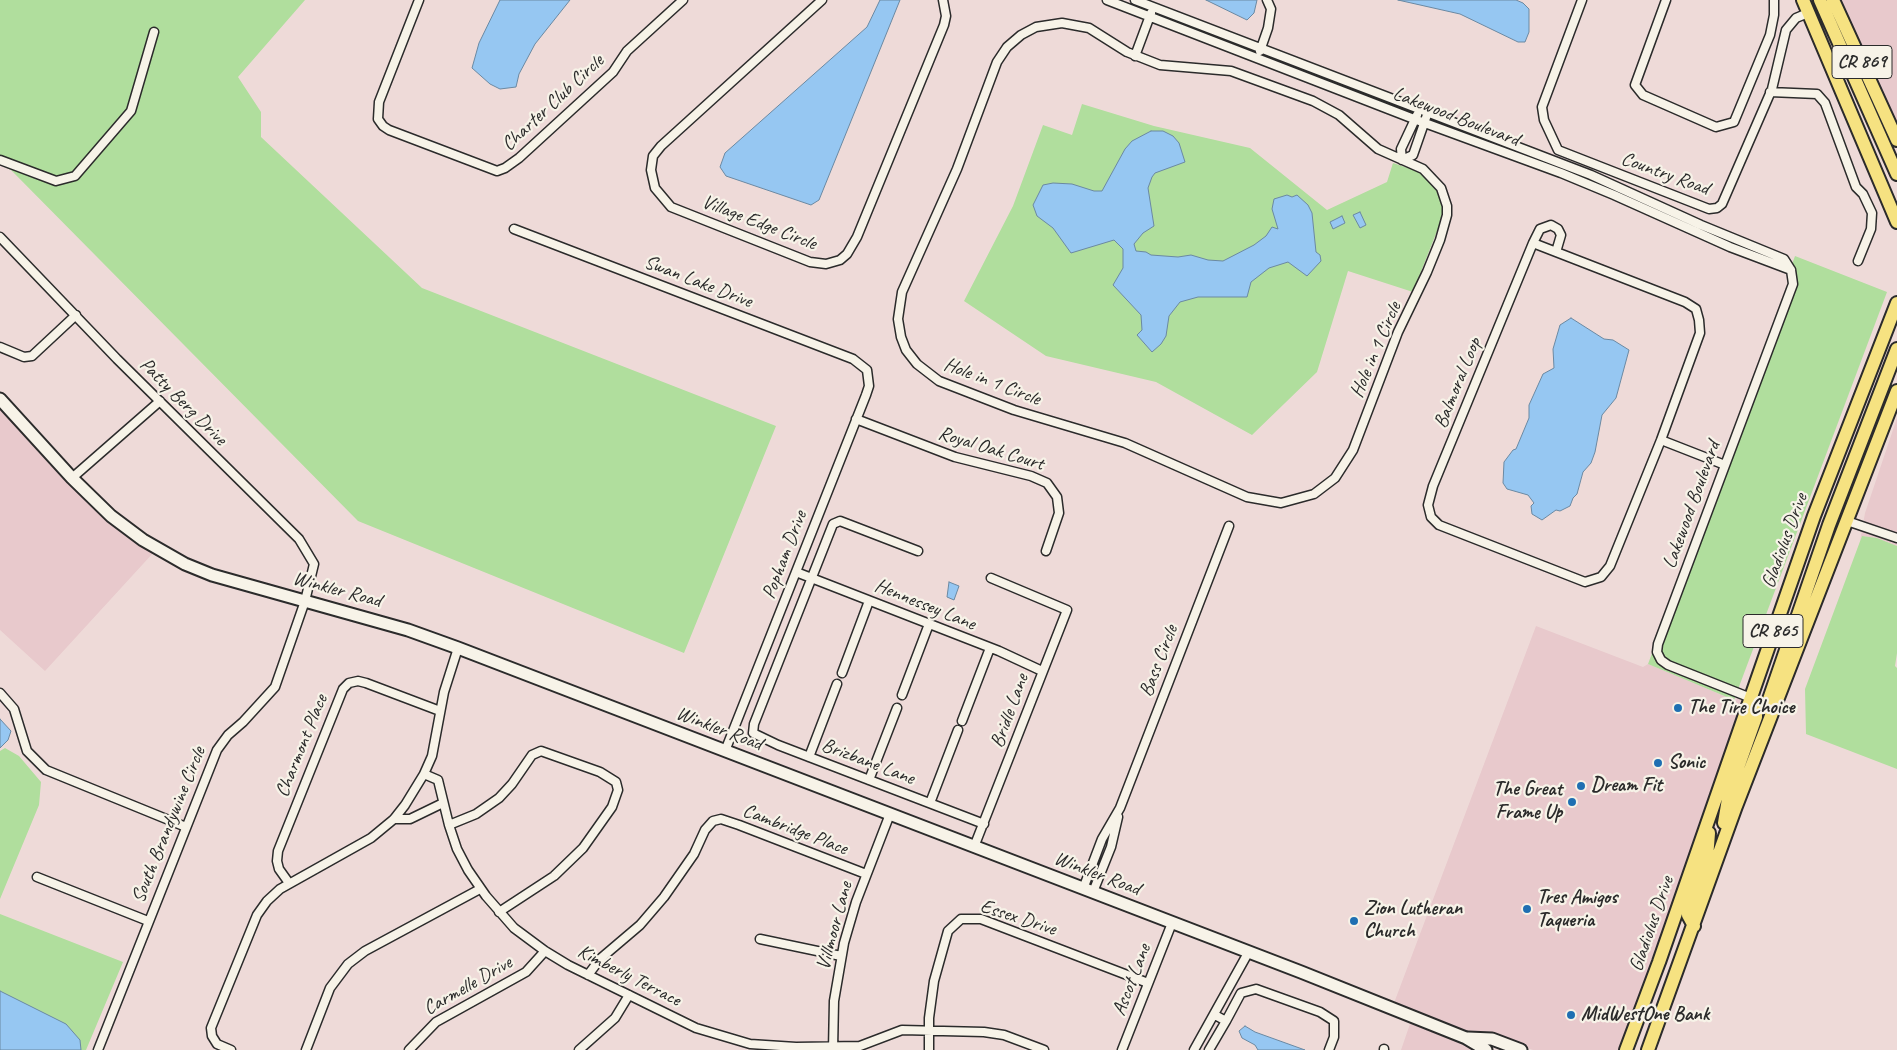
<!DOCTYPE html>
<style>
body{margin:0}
canvas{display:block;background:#eedad8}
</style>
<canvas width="1897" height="1050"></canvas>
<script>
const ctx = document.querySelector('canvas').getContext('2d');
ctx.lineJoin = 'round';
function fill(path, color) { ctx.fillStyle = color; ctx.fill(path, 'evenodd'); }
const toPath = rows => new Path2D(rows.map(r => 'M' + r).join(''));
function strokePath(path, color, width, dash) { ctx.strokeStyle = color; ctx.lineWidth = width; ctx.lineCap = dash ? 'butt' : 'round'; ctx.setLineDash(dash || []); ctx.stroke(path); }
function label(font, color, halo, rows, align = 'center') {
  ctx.font = font + ' Caveat,sans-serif'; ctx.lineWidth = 4.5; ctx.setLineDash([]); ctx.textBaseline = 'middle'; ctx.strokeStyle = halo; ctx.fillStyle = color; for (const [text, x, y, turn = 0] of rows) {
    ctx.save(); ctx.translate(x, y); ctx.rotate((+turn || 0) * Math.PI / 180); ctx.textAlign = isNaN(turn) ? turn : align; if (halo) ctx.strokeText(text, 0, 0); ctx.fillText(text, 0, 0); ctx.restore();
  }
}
const built = toPath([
 [1842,0,1897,0,1897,129,1864,58],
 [0,405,154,552,45,671,0,630],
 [1897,418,1897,546,1877,538,1862,536,1860,541,1865,513],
 [1536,626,1643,667,1648,664,1736,701,1737,698,1745,702,1674,903,1619,1050,1533,1050,1493,1035,1468,1034,1413,1013,1414,1011,1394,1003],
 [1411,1021,1462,1040,1478,1050,1401,1050]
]);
const green = toPath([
 [0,0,305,0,238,77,261,112,261,137,422,288,776,426,684,653,358,521,11,170,0,165],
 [1082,104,1154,126,1250,148,1327,210,1387,182,1393,163,1417,171,1430,181,1440,195,1443,209,1439,226,1413,292,1348,271,1317,372,1252,435,1156,382,1046,356,964,301,1013,206,1043,125,1072,135],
 [1795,256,1887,292,1734,700,1648,664,1791,283,1787,278],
 [1862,536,1877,538,1897,546,1897,653,1895,666,1897,668,1897,769,1806,734,1805,689],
 [5,748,19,756,41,782,39,805,0,899,0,751],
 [0,914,123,962,86,1050,0,1050]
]);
const water = toPath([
 [500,0,570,0,535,44,519,74,516,87,500,89,490,84,472,68,479,43,500,0],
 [880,0,900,0,819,200,811,205,726,176,720,167,725,153,867,27,880,0],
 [1206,0,1257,0,1254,13,1247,20,1206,0],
 [1398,0,1516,0,1523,3,1529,9,1529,32,1525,42,1518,42,1460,14,1398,0],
 [1151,131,1163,131,1173,136,1179,143,1185,162,1155,173,1152,177,1148,188,1154,226,1143,233,1134,244,1136,251,1146,252,1151,255,1178,257,1191,255,1208,260,1223,261,1254,245,1266,236,1272,227,1278,229,1272,209,1274,199,1287,195,1292,197,1297,195,1308,205,1312,213,1316,252,1320,255,1321,261,1307,276,1288,262,1269,268,1251,282,1247,297,1198,297,1180,302,1169,316,1166,336,1161,344,1152,352,1137,335,1142,330,1141,315,1113,285,1123,268,1123,249,1114,240,1071,253,1053,228,1037,216,1033,205,1043,185,1053,183,1072,184,1094,191,1102,191,1125,149,1132,141,1151,131],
 [1360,212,1366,225,1360,228,1353,215,1360,212],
 [1342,216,1345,223,1333,229,1330,222,1342,216],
 [1571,318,1604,339,1613,340,1629,350,1616,398,1602,415,1595,452,1591,463,1583,472,1577,494,1573,498,1570,506,1560,511,1556,510,1542,520,1532,514,1531,506,1534,503,1528,495,1507,489,1503,483,1504,462,1513,450,1516,449,1529,418,1529,405,1543,374,1554,368,1553,349,1560,325,1571,318],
 [949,582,959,586,954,600,947,597,949,582],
 [0,719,11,731,8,740,0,748,0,719],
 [0,991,66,1024,80,1040,81,1050,0,1050,0,991],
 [1245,1026,1255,1032,1305,1050,1258,1050,1255,1045,1242,1038,1239,1031,1245,1026]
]);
const street = toPath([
 [419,0,379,102,378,119,383,126,389,130,497,171,505,168,519,158,613,72,627,51,683,0],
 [822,0,661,146,653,156,651,170,655,188,671,207,810,262,826,264,840,260,847,254,857,237,944,25,946,16,943,0],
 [1107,0,1414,119,1561,173,1614,195,1730,247,1791,270],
 [1135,0,1591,175,1701,225,1784,259,1791,270,1793,284,1658,644,1657,652,1661,660,1668,665,1751,698],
 [1582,0,1542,107,1544,120,1558,150,1709,209,1717,208,1722,204,1772,89,1786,30,1796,18,1808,13],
 [1666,0,1635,85,1643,95,1716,127,1734,122,1770,35,1774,15,1774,0],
 [1062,23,1089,28,1127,52,1160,65,1231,71,1313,101,1339,115,1378,149,1423,169,1441,188,1447,206,1447,215,1440,240,1427,272,1398,332,1353,450,1335,478,1314,494,1281,503,1247,497,1125,443,1014,410,939,381,917,364,906,350,901,337,898,319,902,292,957,169,997,62,1007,47,1021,35,1036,27,1062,23],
 [1260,51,1268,28,1271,9,1267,0],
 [1135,56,1151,13],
 [1770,92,1817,94,1825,103,1856,187,1863,194,1872,213,1871,229,1858,261],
 [1417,115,1401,149,1402,160,1413,155,1428,112],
 [0,160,56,181,75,176,131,111,154,32],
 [514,229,853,359,867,370,869,386,866,395,725,751],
 [0,237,117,359,299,539,314,564,305,601,275,687,243,722,228,735,217,750,98,1050],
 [1533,243,1685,302,1696,309,1699,320,1700,333,1661,440,1610,566,1601,577,1585,582,1439,525,1431,517,1428,505,1433,486,1533,243],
 [1533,243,1540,229,1551,225,1558,229,1561,235,1556,252],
 [0,347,24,357,32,356,76,315],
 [856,419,955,457,1031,476,1047,483,1057,497,1059,513,1046,551],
 [1661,440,1725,465],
 [72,478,160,401],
 [1847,521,1897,538],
 [918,551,840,521,833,524,754,724,753,733,778,745,984,824],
 [796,572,999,651,1042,671],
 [842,673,869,601],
 [0,693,14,709,27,751,46,770,186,827],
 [902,695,929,624],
 [962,721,990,648],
 [809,757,837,684],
 [424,774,438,780,449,825,457,849,468,870,486,896,514,928,545,951,568,965,696,1028,750,1044,796,1047,860,1046,902,1030,984,1032,1004,1035,1044,1050],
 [869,780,897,708],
 [930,803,958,730],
 [394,819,410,819,443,803],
 [449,825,476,814,499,798,512,784,532,755,541,751,600,772,616,782,618,790,612,807,583,848,554,876,499,912],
 [974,847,1067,610,991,578],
 [37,877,148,921],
 [289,883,279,869,277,861,278,851,343,689,349,683,358,681,366,683,440,711],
 [1083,889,1102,839,1120,808,1229,526],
 [1093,892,1111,847,1118,817],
 [760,939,841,956],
 [588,975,600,959,640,925,664,897,694,854,705,830,713,821,721,819,739,825,866,874],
 [1215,1015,1226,1021,1241,993,1256,989,1320,1012,1334,1021,1334,1037,1329,1050],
 [231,1050,217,1044,212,1036,211,1028,257,915,267,901,280,889,371,838,394,819,405,805,424,774,432,756,444,692,458,648],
 [306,1050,330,988,348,964,365,951,480,889],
 [409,1050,436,1022,526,972,545,951],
 [579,1050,615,1018,629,995],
 [833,1050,834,1001,844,943,856,902,890,814],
 [929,1050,929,1018,934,981,948,931,961,919,981,919,1148,983],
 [1122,1050,1172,923],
 [1194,1050,1248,953],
 [1209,1050,1226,1021],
 [1384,1050,1384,1049]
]);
const secondary = toPath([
 [0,399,72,478,111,516,143,540,185,564,212,575,408,630,458,648,1301,972,1466,1038,1486,1050],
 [1468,1038,1492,1039,1521,1050]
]);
const primary = toPath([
 [1803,0,1897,222],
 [1820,0,1897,174],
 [1833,0,1897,140],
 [1766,708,1829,525,1897,349],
 [1724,823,1729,793,1756,717,1756,708,1751,698],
 [1694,926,1688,915,1689,906,1707,858,1709,833],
 [1626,1050,1659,962,1814,516,1897,303],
 [1648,1050,1736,806,1897,391]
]);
const markers = [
 [1678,708,5,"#1f6fb2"],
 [1658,763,5,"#1f6fb2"],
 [1581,786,5,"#1f6fb2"],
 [1572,802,5,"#1f6fb2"],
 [1527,909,5,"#1f6fb2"],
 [1354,921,5,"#1f6fb2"],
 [1571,1015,5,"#1f6fb2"]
];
const shields = [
 [1862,62,60],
 [1773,631,60]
];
const shieldNames = [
 ["CR 869",1862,62],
 ["CR 865",1773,631]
];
const streetNames = [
 ["Charter Club Circle",553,103,-43],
 ["Lakewood Boulevard",1456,117,21],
 ["Country Road",1665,174,20],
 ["Village Edge Circle",759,223,21],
 ["Swan Lake Drive",698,282,21],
 ["Hole in 1 Circle",1376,350,-67],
 ["Hole in 1 Circle",992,382,21],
 ["Balmoral Loop",1458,383,-68],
 ["Patty Berg Drive",183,402,45],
 ["Royal Oak Court",991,449,17],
 ["Lakewood Boulevard",1692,505,-70],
 ["Gladiolus Drive",1785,541,-70],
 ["Popham Drive",785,555,-69],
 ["Winkler Road",337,590,15],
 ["Hennessey Lane",925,605,22],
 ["Bass Circle",1159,661,-69],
 ["Bridle Lane",1010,711,-70],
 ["Winkler Road",719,729,21],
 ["Charmont Place",302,746,-68],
 ["Brizbane Lane",868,762,21],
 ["South Brandywine Circle",169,825,-68],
 ["Cambridge Place",795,830,21],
 ["Winkler Road",1097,874,21],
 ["Essex Drive",1018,918,18],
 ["Gladiolus Drive",1652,924,-71],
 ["Villmoor Lane",835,926,-75],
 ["Kimberly Terrace",629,976,27],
 ["Ascot Lane",1132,980,-69],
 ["Carmelle Drive",468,986,-30]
];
const poiNames = [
 ["The Tire Choice",1688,708],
 ["Sonic",1668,763],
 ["Dream Fit",1591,786],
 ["The Great",1562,790,"right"],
 ["Frame Up",1562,813,"right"],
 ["Tres Amigos",1537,898],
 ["Taqueria",1537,921],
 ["Zion Lutheran",1364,909],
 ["Church",1364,932],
 ["MidWestOne Bank",1581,1015]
];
fill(built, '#e8c9cc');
fill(green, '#b0de9d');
fill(water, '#96c7f2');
strokePath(water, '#6b89a2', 1);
strokePath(street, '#2b2b2b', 11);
strokePath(secondary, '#2b2b2b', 15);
strokePath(primary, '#2b2b2b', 16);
strokePath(street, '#f7f3e8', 8);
strokePath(secondary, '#f7f3e8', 11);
strokePath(primary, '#f6e281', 12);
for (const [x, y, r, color] of markers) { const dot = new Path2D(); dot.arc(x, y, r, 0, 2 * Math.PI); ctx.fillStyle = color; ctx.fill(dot); strokePath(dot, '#f7f3e8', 2); }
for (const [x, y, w] of shields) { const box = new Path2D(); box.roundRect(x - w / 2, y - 16.5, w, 33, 4); ctx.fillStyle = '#f7f3e8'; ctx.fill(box); strokePath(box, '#2b2b2b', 1); }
label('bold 19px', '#2b2b2b', null, shieldNames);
label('20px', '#2b2b2b', '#f7f3e8', streetNames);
label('bold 20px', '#2b2b2b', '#f7f3e8', poiNames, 'left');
</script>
